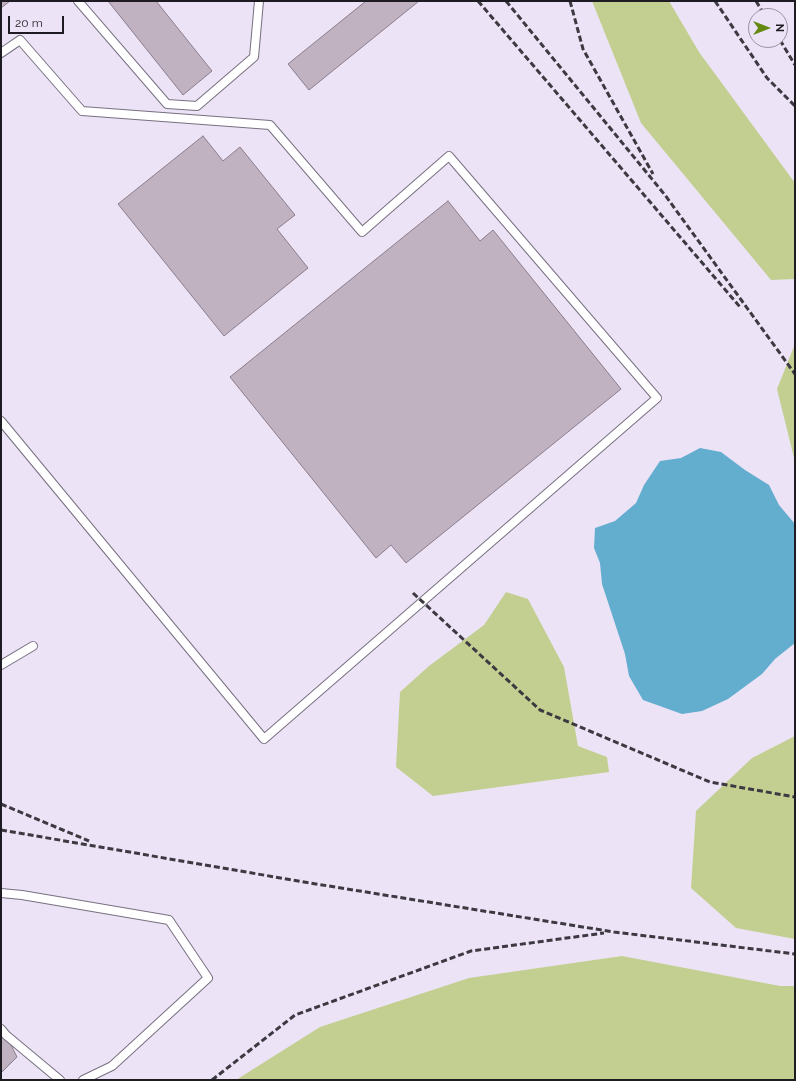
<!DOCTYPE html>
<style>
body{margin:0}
#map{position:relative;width:796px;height:1081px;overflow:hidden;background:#ece3f6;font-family:Raleway,sans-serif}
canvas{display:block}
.frame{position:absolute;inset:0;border:2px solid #1e1b22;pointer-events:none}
.north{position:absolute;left:748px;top:8px;width:40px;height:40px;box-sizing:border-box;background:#ece3f6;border:1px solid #9a93a1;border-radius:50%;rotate:90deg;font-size:11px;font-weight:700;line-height:16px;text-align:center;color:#1e1b22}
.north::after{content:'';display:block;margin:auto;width:14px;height:18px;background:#658a12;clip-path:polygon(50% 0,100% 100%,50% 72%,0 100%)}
.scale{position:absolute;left:8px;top:16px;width:56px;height:18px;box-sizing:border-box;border:2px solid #1e1b22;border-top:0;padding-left:5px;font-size:12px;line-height:14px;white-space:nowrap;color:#1e1b22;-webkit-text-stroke:3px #ece3f6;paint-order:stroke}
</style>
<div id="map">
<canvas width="796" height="1081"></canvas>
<div class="frame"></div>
<div class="north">N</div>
<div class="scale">20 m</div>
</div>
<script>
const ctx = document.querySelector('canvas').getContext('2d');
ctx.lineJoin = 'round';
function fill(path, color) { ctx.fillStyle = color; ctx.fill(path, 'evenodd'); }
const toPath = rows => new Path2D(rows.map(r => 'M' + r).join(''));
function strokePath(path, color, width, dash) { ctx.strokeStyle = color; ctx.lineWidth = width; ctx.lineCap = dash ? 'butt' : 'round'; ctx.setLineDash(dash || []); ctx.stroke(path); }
const green = toPath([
 [592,1,669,1,699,52,795,183,795,279,771,280,641,123],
 [795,344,795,462,777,389],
 [506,592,528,599,564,667,578,746,607,757,609,772,433,796,396,767,400,692,429,666,484,625],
 [795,736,795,939,736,928,691,888,696,811,752,758],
 [622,956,780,986,795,986,795,1080,236,1080,320,1027,469,978]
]);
const water = toPath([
 [700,448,721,452,745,470,769,485,779,505,795,524,795,643,775,659,762,674,728,699,702,711,682,714,643,700,629,676,625,654,602,584,600,563,594,548,595,528,615,521,636,503,644,485,660,461,681,458]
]);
const building = toPath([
 [1,1,10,1,1,8,1,1],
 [108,1,156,1,212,71,183,95,108,1],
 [366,1,419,1,309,90,288,64,366,1],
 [203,136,223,161,240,147,295,215,277,229,308,268,224,336,118,204,203,136],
 [448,201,480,241,493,230,621,389,406,563,391,545,376,558,230,377,448,201],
 [1,1029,6,1035,17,1057,1,1073,1,1029]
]);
const service = toPath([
 [78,1,167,104,197,106,254,57,259,1],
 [1,53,20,40,82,111,270,125,362,232,449,156,657,398,264,739,1,421],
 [1,665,33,646],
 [1,893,22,895,169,920,208,978,112,1066,83,1080],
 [1,1029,6,1035,60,1080]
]);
const rail = toPath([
 [478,1,740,307],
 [506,1,665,195,795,374],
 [570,1,583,49,653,174],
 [715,1,767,78,795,106],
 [756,1,765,16],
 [780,40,795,65],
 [413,593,540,710,710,782,795,797],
 [1,804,89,841],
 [1,830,310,883,614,932,795,954],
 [212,1080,295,1015,471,951,604,933]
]);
fill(green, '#c3cf90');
fill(water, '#63adcf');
fill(building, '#c1b2c2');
strokePath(building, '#8a7c8a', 1);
strokePath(service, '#787081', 10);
strokePath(service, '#fff', 8);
strokePath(rail, '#3d3941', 3, [6, 3]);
</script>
